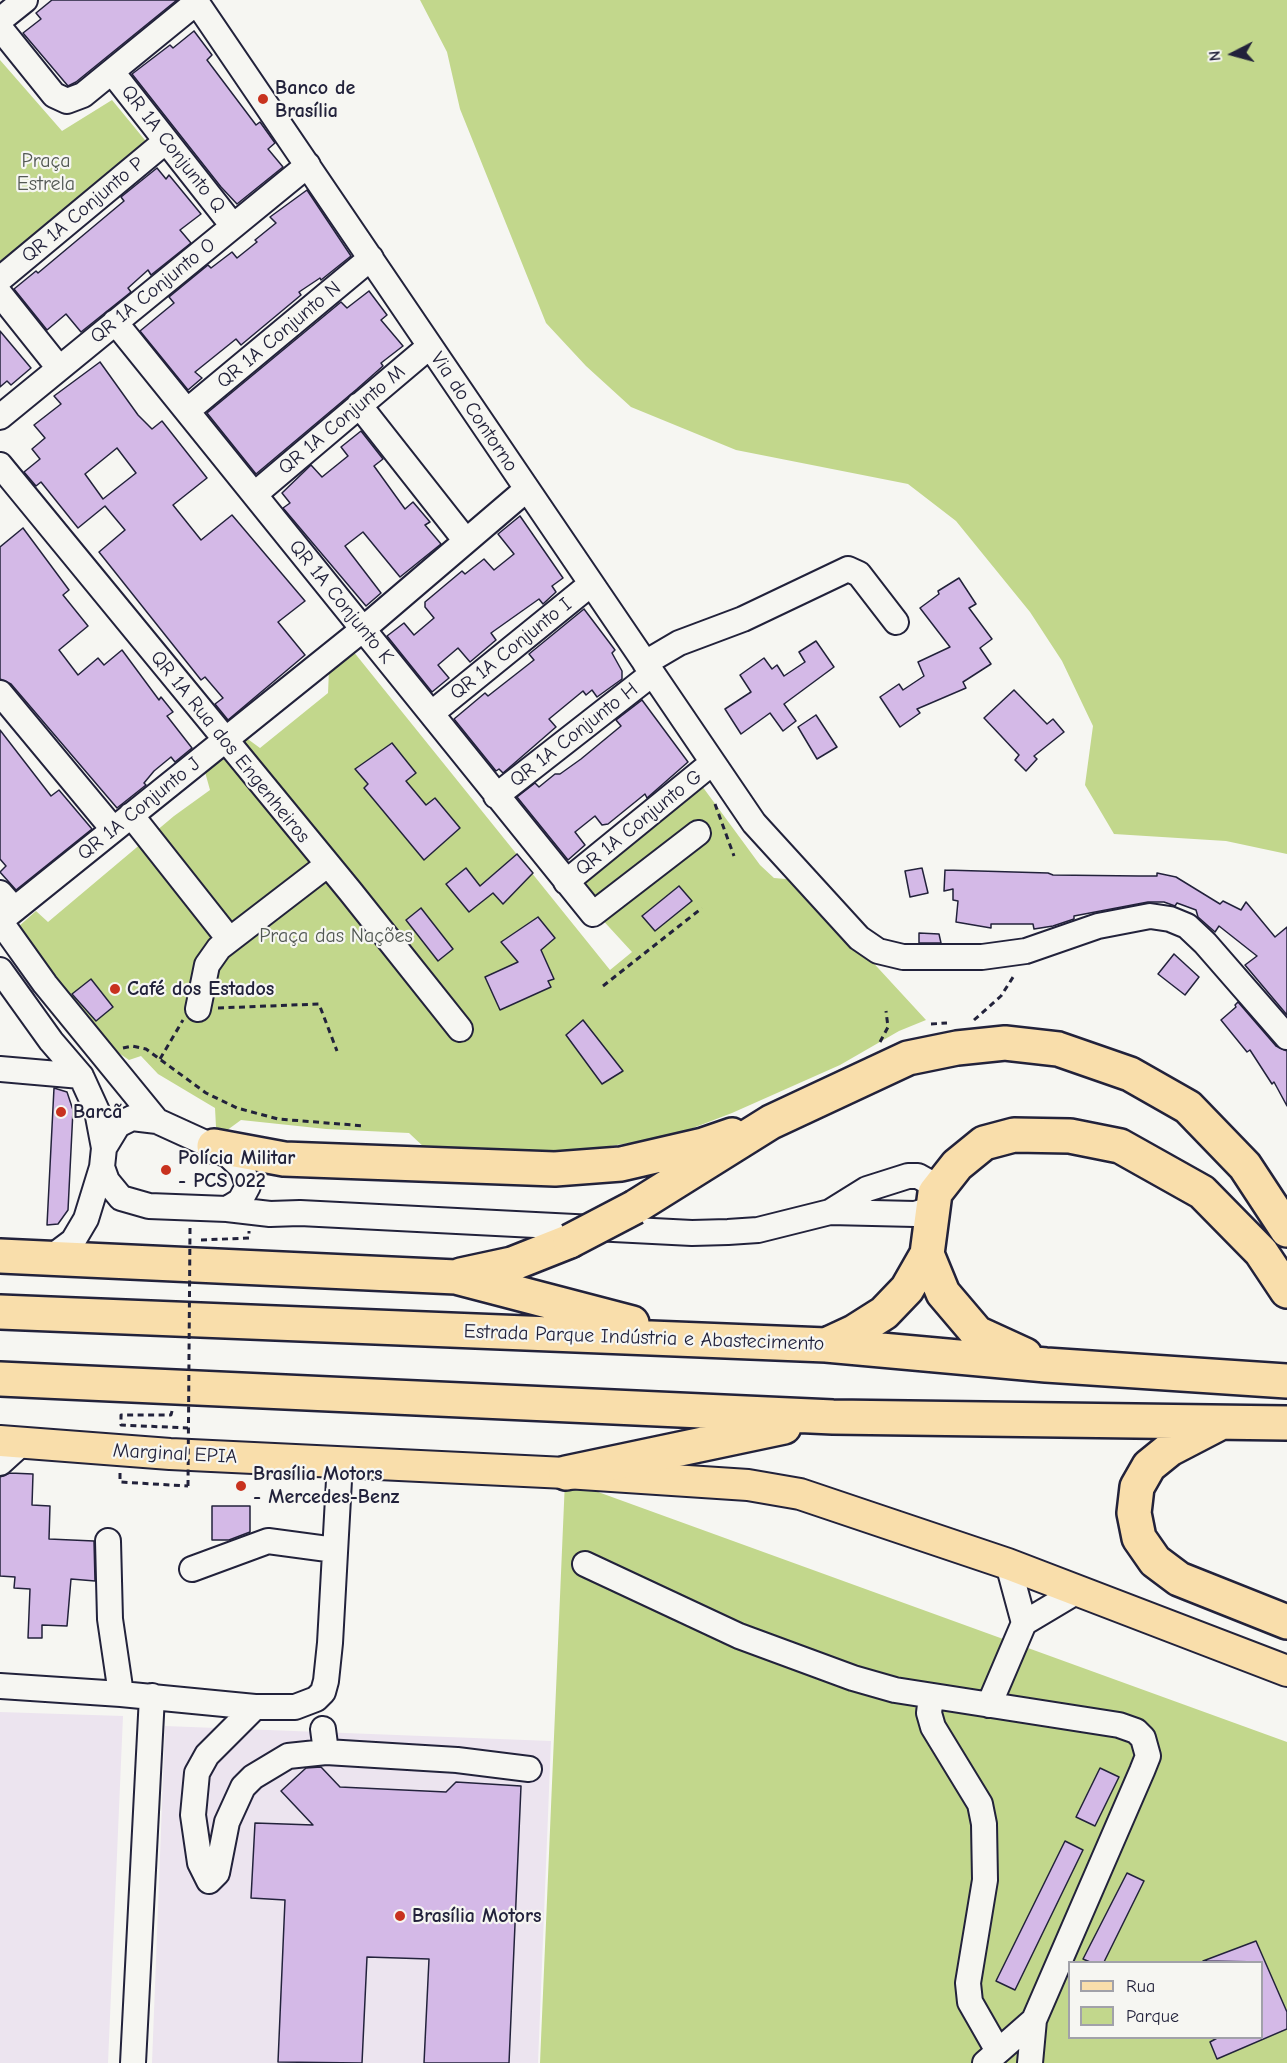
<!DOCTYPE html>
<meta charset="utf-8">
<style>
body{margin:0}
#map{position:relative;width:1287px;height:2063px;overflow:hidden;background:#f6f6f2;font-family:"Comic Neue",sans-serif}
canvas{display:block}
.legend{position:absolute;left:1068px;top:1961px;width:195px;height:78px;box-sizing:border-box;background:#f6f6f2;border:2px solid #a1a1a9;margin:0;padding:8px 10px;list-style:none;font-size:18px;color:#22223b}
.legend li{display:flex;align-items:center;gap:12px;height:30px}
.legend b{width:30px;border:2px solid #a1a1a9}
.north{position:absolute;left:1203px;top:24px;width:60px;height:60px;-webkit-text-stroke:4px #f6f6f2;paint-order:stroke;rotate:264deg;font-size:16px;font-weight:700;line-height:24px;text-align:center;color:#22223b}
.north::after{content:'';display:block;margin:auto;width:21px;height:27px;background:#22223b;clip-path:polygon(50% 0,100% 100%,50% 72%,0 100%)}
</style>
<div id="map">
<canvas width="1287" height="2063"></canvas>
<ul class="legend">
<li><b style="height:8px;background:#f9deab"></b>Rua</li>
<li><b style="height:16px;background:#c2d78c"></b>Parque</li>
</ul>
<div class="north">N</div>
</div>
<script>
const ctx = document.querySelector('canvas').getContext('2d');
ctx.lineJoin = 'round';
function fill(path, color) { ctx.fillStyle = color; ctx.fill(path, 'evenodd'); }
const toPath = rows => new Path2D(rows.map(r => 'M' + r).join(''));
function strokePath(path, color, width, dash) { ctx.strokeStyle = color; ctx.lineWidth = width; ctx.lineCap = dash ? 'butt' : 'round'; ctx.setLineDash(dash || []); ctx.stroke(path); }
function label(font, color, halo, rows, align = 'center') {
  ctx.font = font + ' "Comic Neue",sans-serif'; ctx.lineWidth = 4.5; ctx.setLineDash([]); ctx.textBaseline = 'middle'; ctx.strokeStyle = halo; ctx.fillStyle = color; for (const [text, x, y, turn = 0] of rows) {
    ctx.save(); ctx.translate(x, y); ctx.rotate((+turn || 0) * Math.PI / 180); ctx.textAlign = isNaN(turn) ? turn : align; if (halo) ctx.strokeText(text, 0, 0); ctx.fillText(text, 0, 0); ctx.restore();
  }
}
const built = toPath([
 [0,1712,123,1716,108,2063,0,2063],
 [165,1726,551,1741,538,2063,152,2063]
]);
const green = toPath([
 [420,0,1287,0,1287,854,1226,841,1114,834,1085,785,1093,726,1062,661,1030,612,956,521,908,484,736,450,631,407,586,366,546,323,460,109,447,52],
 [0,60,62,131,112,100,149,145,0,270],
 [353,651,610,970,632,952,575,890,702,786,760,865,774,878,797,880,926,1020,899,1031,840,1065,732,1113,672,1136,586,1150,510,1153,426,1149,409,1133,326,1129,241,1120,226,1131,216,1127,215,1108,158,1074,141,1056,129,1060,110,1047,18,927,36,911,48,922,174,816,210,790,205,772,245,737,260,748,328,693,329,670],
 [565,1480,1287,1742,1287,2063,540,2063],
 [1070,1962,1262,1962,1262,2038,1070,2038]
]);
const building = toPath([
 [52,0,177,0,76,82,68,86,23,33,41,19,36,13,52,0],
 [194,31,212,55,207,60,256,125,260,122,275,143,268,149,283,167,237,204,221,187,132,74,170,45,173,48,194,31],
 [157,168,166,179,169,175,201,214,180,230,191,243,151,275,148,270,128,288,131,292,81,332,66,314,47,330,14,289,36,271,38,273,124,201,121,197,157,168],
 [307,190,351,256,321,280,320,278,299,292,301,295,241,345,236,339,195,372,202,378,188,390,140,331,174,303,169,297,208,265,211,268,232,252,237,258,257,242,255,240,276,223,270,217,307,190],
 [369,291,387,315,381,320,403,346,381,363,383,366,357,389,256,474,207,413,341,302,347,308,369,291],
 [0,331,31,368,11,385,7,381,0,387,0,331],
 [100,362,138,415,152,429,162,421,207,478,173,505,201,540,232,515,305,601,278,622,305,655,228,720,215,704,223,698,205,677,201,680,99,552,125,530,105,506,78,528,41,482,36,486,24,472,40,459,32,449,45,438,34,425,61,404,54,396,100,362],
 [117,448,136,473,103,499,85,474,117,448],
 [361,431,383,459,374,466,405,509,413,502,430,522,425,525,441,544,400,577,363,532,345,546,381,593,366,606,283,508,290,503,282,493,311,465,322,477,348,456,341,447,361,431],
 [520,516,563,578,552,586,556,592,543,604,539,599,491,633,496,640,470,662,458,648,438,665,449,678,432,692,387,636,404,623,414,635,434,618,425,607,425,602,462,571,465,574,484,559,494,570,514,554,498,534,520,516],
 [23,528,69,590,63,595,88,626,59,650,78,675,98,658,104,665,122,650,159,700,161,697,173,712,167,716,192,748,175,762,171,757,154,771,144,783,146,785,117,808,11,684,0,679,0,547,23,528],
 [959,578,976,604,969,608,992,639,980,648,991,664,963,682,966,688,917,709,920,713,900,727,880,697,899,684,903,690,924,676,918,662,950,647,920,608,939,594,938,591,959,578],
 [584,609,615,650,612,653,622,671,622,679,597,697,592,690,586,695,583,691,549,719,556,727,503,773,499,769,496,771,454,719,485,693,488,696,534,660,529,654,584,609],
 [816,641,834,667,784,704,796,721,783,731,770,713,741,734,725,709,751,692,740,675,764,658,772,669,777,665,784,676,805,662,799,652,816,641],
 [1014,690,1047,724,1053,719,1064,732,1034,756,1037,759,1026,771,1015,760,1019,755,984,718,1014,690],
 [642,700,688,762,647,798,645,794,608,824,602,825,595,816,575,832,585,845,568,860,517,797,535,783,539,787,555,774,560,774,581,759,621,726,616,720,642,700],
 [816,715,837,747,817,759,798,727,816,715],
 [0,730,51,796,59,790,92,829,16,890,0,872,6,866,0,859,0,730],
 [392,743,416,773,406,781,426,805,435,798,460,828,424,860,364,788,368,784,355,769,392,743],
 [517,854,533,873,503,904,493,893,469,912,446,884,466,868,480,886,517,854],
 [922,868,928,893,910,897,905,871,922,868],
 [945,870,1048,873,1053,875,1139,876,1157,876,1157,873,1176,877,1220,904,1223,901,1241,910,1246,902,1275,937,1287,927,1287,1015,1245,965,1257,956,1219,926,1215,932,1198,917,1196,910,1177,903,1175,906,1164,902,1148,902,1074,916,1074,919,1053,926,1034,929,1033,924,991,924,991,928,956,922,958,901,953,900,953,889,944,891,945,870],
 [679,886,692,901,655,931,642,916,679,886],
 [421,908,453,949,438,961,406,920,421,908],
 [538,917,555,938,541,950,554,979,548,981,551,987,500,1010,485,977,518,962,501,942,538,917],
 [919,933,939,934,941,943,919,943,919,933],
 [1174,954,1199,977,1185,995,1158,974,1174,954],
 [91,979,113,1007,96,1021,72,994,91,979],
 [1238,1002,1276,1046,1287,1051,1287,1106,1274,1082,1272,1084,1250,1050,1247,1052,1221,1020,1236,1007,1235,1005,1238,1002],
 [583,1020,623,1071,602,1084,566,1035,583,1020],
 [54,1088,67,1092,73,1110,68,1210,58,1224,47,1225,54,1088],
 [10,1473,33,1474,32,1505,50,1506,49,1539,94,1541,95,1581,71,1579,67,1626,42,1625,42,1638,28,1638,30,1589,14,1588,15,1577,0,1576,0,1477,10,1473],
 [212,1506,250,1506,250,1532,229,1540,212,1540,212,1506],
 [321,1767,340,1787,446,1792,456,1782,521,1786,509,2063,424,2063,429,1959,367,1957,362,2063,278,2062,285,1900,251,1898,255,1823,313,1825,281,1791,306,1768,321,1767],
 [1100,1768,1119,1777,1095,1826,1076,1817,1100,1768],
 [1065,1841,1083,1850,1015,1990,996,1981,1065,1841],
 [1127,1873,1144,1881,1104,1962,1090,1962,1083,1959,1127,1873],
 [1256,1941,1287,2012,1287,2029,1217,2059,1210,2042,1219,2037,1262,2037,1262,1962,1203,1961,1256,1941]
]);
const path = toPath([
 [715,804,734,856],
 [603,986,702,908],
 [218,1008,319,1004,337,1051],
 [974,1020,1001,996,1015,974],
 [931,1024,947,1023],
 [880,1042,888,1027,886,1011],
 [123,1048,132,1046,146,1049,206,1093,237,1108,278,1119,365,1126],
 [160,1059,183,1020],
 [201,1240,249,1238,249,1231],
 [172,1411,171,1415,121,1415,121,1425,188,1428],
 [120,1473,120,1482,188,1486]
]);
const minor = toPath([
 [195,0,754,823,859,938,878,951,903,957,982,957,1026,951,1098,926,1150,916,1170,919,1187,926,1205,943,1287,1037],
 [0,20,25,0],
 [0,28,54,95,67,101,83,95,197,2],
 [112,72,233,226],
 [0,279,166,141],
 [0,294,59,368],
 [115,322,593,914,698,833],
 [359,405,466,541],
 [187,411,371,258],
 [0,417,308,165],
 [0,465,350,891,460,1029],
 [255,494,430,346],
 [645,663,679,643,743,619,848,569,859,574,896,622],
 [0,693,113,829],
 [432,713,591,584],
 [496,796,652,674],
 [131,815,229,939],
 [566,882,712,763],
 [0,893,14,909],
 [0,921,362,630,527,489],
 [0,921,45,984,157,1121],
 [0,970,51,1041,81,1076,97,1111,104,1148],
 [198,1009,207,965,219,948,327,865],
 [0,1069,81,1076],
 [132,1118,157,1121,225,1152,242,1168,248,1186,240,1201,227,1209,149,1206,121,1198,107,1181,102,1167,104,1148,118,1125,132,1118],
 [227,1209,270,1214,300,1213,692,1233,728,1232,758,1230,830,1212,867,1189,908,1176,918,1176,927,1181,935,1193],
 [830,1212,915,1214,931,1209],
 [49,1259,73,1241,86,1219,102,1167],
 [0,1463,21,1444],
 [108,1541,110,1619,121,1694],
 [585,1564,739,1636,853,1678,895,1690,1119,1725,1136,1731,1143,1738,1148,1756,1142,1771,1034,2020,1030,2063],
 [1008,1564,1024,1623],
 [192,1569,268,1541,335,1550],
 [0,1686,121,1694,255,1707,295,1707,316,1699,323,1692,326,1681,330,1643,340,1462],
 [931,1696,929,1713,933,1727,980,1804,984,1824,985,1880,968,1983,970,2002,998,2051],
 [989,1705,1024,1623,1076,1592],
 [255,1707,207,1755,197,1773,193,1815,200,1863,209,1881,217,1873,227,1822,243,1787,253,1777,288,1756,326,1752,457,1760,529,1769],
 [323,1729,326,1752],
 [133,2063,152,1696],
 [985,2063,1034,2020]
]);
const major = toPath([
 [0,1441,170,1454,566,1473,748,1485,800,1494,1008,1564,1287,1671]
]);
const highway = toPath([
 [214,1146,284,1159,555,1169,621,1164,703,1145,732,1135],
 [635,1207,771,1122,908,1058,957,1048,1005,1043,1058,1049,1130,1074,1188,1107,1245,1166,1287,1230],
 [0,1256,456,1277,632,1323],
 [461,1275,512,1264,570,1241],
 [0,1312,826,1345,1046,1365,1287,1381],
 [826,1345,854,1332,884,1313,907,1289,927,1254],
 [1025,1355,977,1333,943,1293,927,1254,935,1193,957,1165,984,1143,1014,1135,1070,1136,1120,1146,1202,1192,1261,1252,1287,1291],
 [0,1379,833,1417,1287,1423],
 [1220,1423,1170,1449,1149,1466,1137,1487,1134,1513,1139,1538,1155,1561,1179,1579,1287,1622],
 [566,1473,784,1427]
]);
const pathBridge = toPath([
 [188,1486,190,1228]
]);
const highwayBridge = toPath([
 [570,1241,635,1207]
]);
const markers = [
 [263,99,6,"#c8321e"],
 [115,989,6,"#c8321e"],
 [61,1112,6,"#c8321e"],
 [166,1170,6,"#c8321e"],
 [241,1486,6,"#c8321e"],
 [400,1916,6,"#c8321e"]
];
const poiNames = [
 ["Banco de",275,88],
 ["Brasília",275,111],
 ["Café dos Estados",127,989],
 ["Barcã",73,1112],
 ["Polícia Militar",178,1158],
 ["- PCS 022",178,1181],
 ["Brasília Motors",253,1474],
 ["- Mercedes-Benz",253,1497],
 ["Brasília Motors",412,1916]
];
const streetNames = [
 ["QR 1A Conjunto Q",173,149,52],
 ["QR 1A Conjunto P",83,210,-40],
 ["QR 1A Conjunto O",153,291,-39],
 ["QR 1A Conjunto N",279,335,-40],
 ["Via do Contorno",474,412,56],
 ["QR 1A Conjunto M",342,420,-40],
 ["QR 1A Conjunto K",341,602,51],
 ["QR 1A Conjunto I",511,649,-39],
 ["QR 1A Conjunto H",574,735,-38],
 ["QR 1A Rua dos Engenheiros",230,747,51],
 ["QR 1A Conjunto J",139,809,-39],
 ["QR 1A Conjunto G",639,823,-39],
 ["Estrada Parque Indústria e Abastecimento",644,1338,2],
 ["Marginal EPIA",175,1454,3]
];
const parkNames = [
 ["Praça",46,161],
 ["Estrela",46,184],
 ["Praça das Nações",336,936]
];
fill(built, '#ece4ef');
fill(green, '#c2d78c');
fill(building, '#d4b9e7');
strokePath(building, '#22223b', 1.5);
strokePath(minor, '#22223b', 28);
strokePath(major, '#22223b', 34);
strokePath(highway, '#22223b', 38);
strokePath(path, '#22223b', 3, [6, 4.5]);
strokePath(minor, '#f6f6f2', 24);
strokePath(major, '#f9deab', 30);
strokePath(highway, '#f9deab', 33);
strokePath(highwayBridge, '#22223b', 38, []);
strokePath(pathBridge, '#22223b', 3, [6, 4.5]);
strokePath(highwayBridge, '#f9deab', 33);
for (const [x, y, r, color] of markers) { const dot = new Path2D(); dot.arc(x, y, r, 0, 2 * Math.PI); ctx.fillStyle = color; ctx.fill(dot); strokePath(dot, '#f6f6f2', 2); }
label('bold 20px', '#22223b', '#f6f6f2', poiNames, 'left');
label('20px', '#22223b', '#f6f6f2', streetNames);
label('20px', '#525853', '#f6f6f2', parkNames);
</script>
